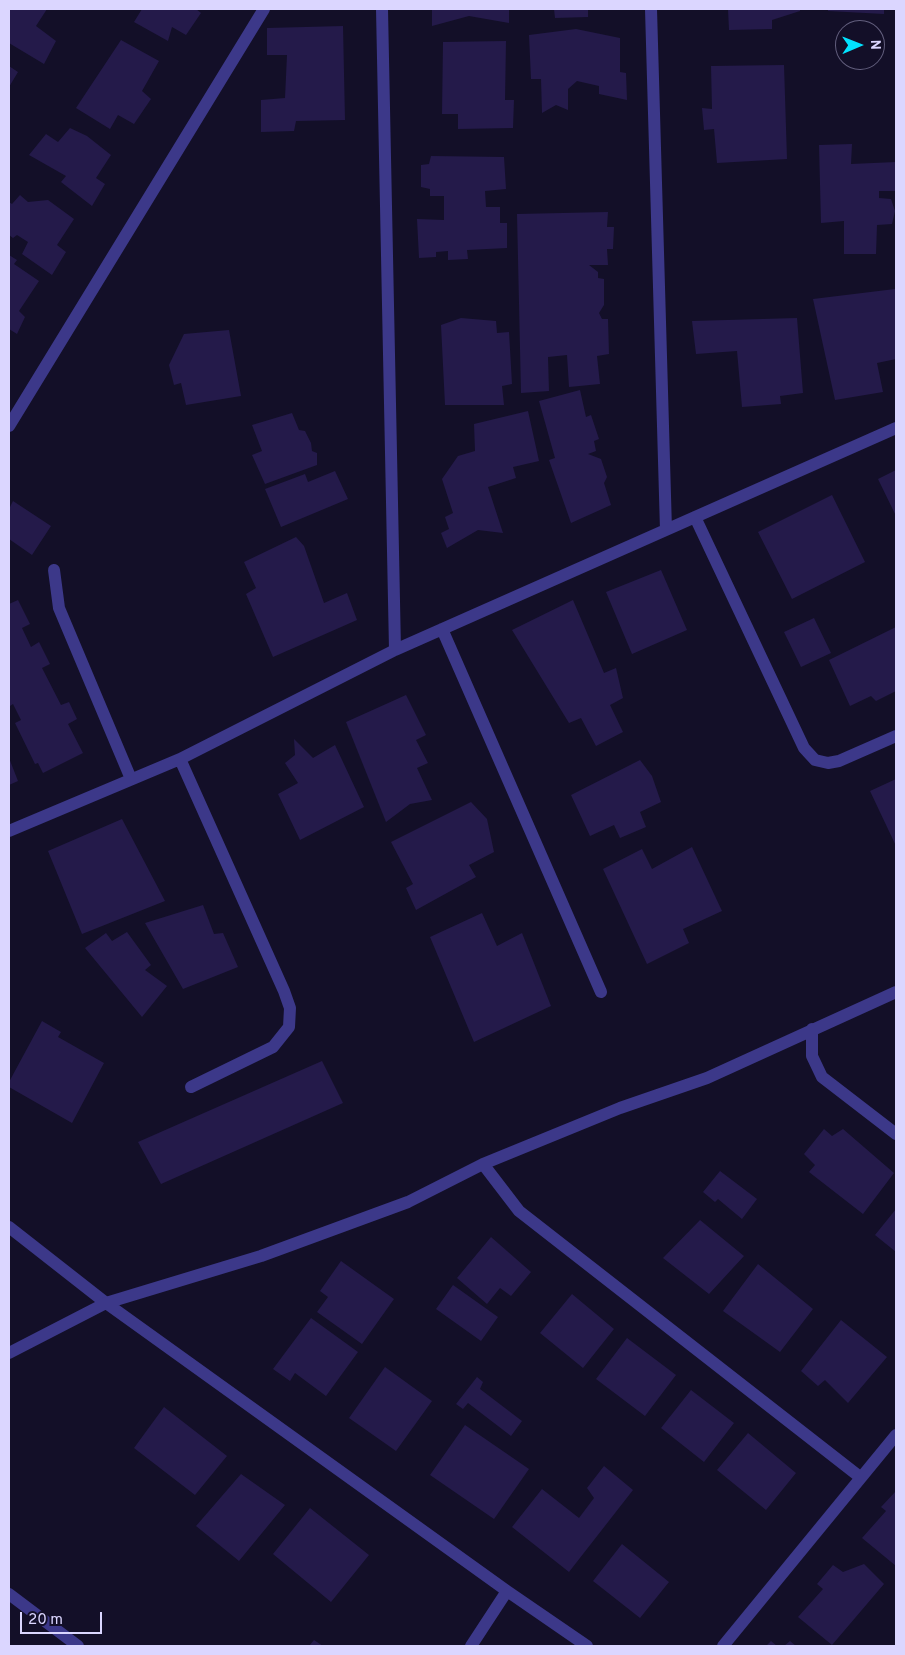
<!DOCTYPE html>
<style>
body{margin:0}
#map{position:relative;width:905px;height:1655px;overflow:hidden;background:#130f28;font-family:Overpass,sans-serif}
canvas{display:block}
.frame{position:absolute;inset:0;border:10px solid #dbd6ff;pointer-events:none}
.north{position:absolute;left:835px;top:20px;width:50px;height:50px;box-sizing:border-box;background:#130f28;border:1px solid #635f7e;border-radius:50%;rotate:89deg;font-size:14px;font-weight:700;line-height:20px;text-align:center;color:#dbd6ff}
.north::after{content:'';display:block;margin:auto;width:18px;height:22px;background:#02e3ff;clip-path:polygon(50% 0,100% 100%,50% 72%,0 100%)}
.scale{position:absolute;left:20px;top:1612px;width:82px;height:22px;box-sizing:border-box;border:2px solid #dbd6ff;border-top:0;padding-left:6px;font-size:15px;line-height:18px;white-space:nowrap;color:#dbd6ff;-webkit-text-stroke:4px #130f28;paint-order:stroke}
</style>
<div id="map">
<canvas width="905" height="1655"></canvas>
<div class="frame"></div>
<div class="north">N</div>
<div class="scale">20 m</div>
</div>
<script>
const ctx = document.querySelector('canvas').getContext('2d');
ctx.lineJoin = 'round';
function fill(path, color) { ctx.fillStyle = color; ctx.fill(path, 'evenodd'); }
const toPath = rows => new Path2D(rows.map(r => 'M' + r).join(''));
function strokePath(path, color, width, dash) { ctx.strokeStyle = color; ctx.lineWidth = width; ctx.lineCap = dash ? 'butt' : 'round'; ctx.setLineDash(dash || []); ctx.stroke(path); }
const building = toPath([
 [9,9,47,9,36,26,56,41,44,64,9,43],
 [142,9,196,9,201,13,186,35,172,27,168,41,134,22],
 [432,9,509,9,509,23,469,16,432,26],
 [554,9,588,9,588,17,555,18],
 [728,9,800,9,800,11,772,20,772,29,729,30],
 [828,9,884,9,884,14,828,11],
 [343,26,345,120,296,121,294,131,261,132,261,100,285,98,287,55,267,55,267,28],
 [576,29,620,38,620,72,626,73,627,100,599,94,599,86,577,81,568,89,568,110,556,105,542,113,541,79,531,79,529,35],
 [121,40,159,61,142,91,151,99,134,124,118,115,110,129,76,108],
 [506,41,505,100,514,100,513,128,458,129,458,114,442,114,443,42],
 [784,65,787,159,717,163,714,129,704,130,702,108,712,109,711,66],
 [9,66,18,72,9,87],
 [70,128,87,136,111,155,96,178,105,184,92,206,61,182,66,176,29,155,46,134,58,142],
 [852,144,851,164,896,162,896,191,879,191,879,198,891,199,895,211,892,224,877,225,876,254,844,254,844,221,821,223,819,145],
 [431,156,504,157,506,189,485,191,486,207,500,207,500,223,507,223,507,248,467,250,468,259,448,260,448,251,436,252,436,257,419,258,417,219,444,220,444,196,430,196,430,189,421,187,421,165,429,164],
 [20,195,28,202,48,200,74,219,57,245,66,252,52,275,22,254,28,242,17,235,13,238,9,235,9,202,12,204],
 [608,212,607,227,614,227,613,249,607,249,608,265,589,265,598,272,598,278,604,279,604,305,599,313,602,319,608,319,609,354,597,356,600,384,569,387,567,355,548,357,549,391,521,393,517,214],
 [9,255,17,260,14,264,39,281,19,311,25,317,17,334,9,329],
 [895,289,896,359,877,363,883,392,835,400,813,299],
 [461,318,496,321,497,333,509,332,512,384,502,386,504,405,445,405,441,325],
 [797,318,803,393,780,396,781,404,742,407,737,351,696,354,692,321],
 [229,330,241,396,186,405,181,383,174,385,169,365,184,334],
 [580,390,586,417,591,415,599,439,594,441,596,451,588,454,601,459,607,477,604,483,611,505,571,523,549,460,555,458,539,401],
 [528,411,539,461,513,467,516,478,488,487,503,533,478,530,447,548,441,533,449,529,445,517,453,513,442,479,458,456,475,451,474,424],
 [292,413,299,430,305,431,311,443,312,451,317,453,317,465,265,484,252,455,262,451,252,425],
 [896,470,896,516,878,479],
 [335,471,348,499,281,527,265,489,305,474,308,482],
 [832,495,865,562,792,599,758,532],
 [13,501,51,526,32,555,9,539,9,509],
 [296,537,304,546,324,603,347,593,357,620,273,657,246,594,256,588,244,562],
 [661,570,687,630,632,654,606,592],
 [18,600,30,624,22,628,31,647,39,642,50,664,42,668,61,705,69,702,77,719,68,724,83,753,43,773,38,763,35,764,15,723,21,720,13,704,10,706,9,704,9,604],
 [573,600,604,673,616,668,623,698,610,705,623,732,596,746,581,718,569,723,512,630],
 [814,618,831,653,801,667,784,632],
 [896,627,896,691,876,701,871,696,850,706,829,660],
 [406,695,426,735,416,740,428,763,417,768,432,800,410,804,386,822,346,722],
 [294,739,313,758,335,745,364,807,300,840,278,794,298,783,285,763,295,755],
 [9,758,18,781,9,785],
 [640,760,652,776,661,802,640,812,646,827,620,838,614,825,590,836,571,795],
 [896,779,896,846,870,791],
 [471,802,487,819,494,852,469,865,476,877,416,910,406,888,413,884,391,842],
 [122,819,165,901,82,934,48,851],
 [692,847,722,911,683,929,689,943,647,964,603,869,642,849,652,869],
 [203,905,214,934,223,933,238,967,183,989,145,923],
 [482,913,497,946,522,933,551,1006,474,1042,430,937],
 [127,932,151,965,145,970,167,986,142,1017,85,948,106,933,112,941],
 [42,1021,61,1032,58,1037,104,1063,72,1123,9,1087,9,1082],
 [322,1061,343,1103,161,1184,138,1142],
 [824,1129,832,1136,843,1129,894,1173,863,1214,809,1172,815,1165,804,1154],
 [720,1171,757,1199,742,1219,718,1199,715,1202,703,1192],
 [896,1209,896,1252,875,1235],
 [700,1220,744,1256,709,1294,663,1258],
 [491,1237,531,1272,511,1296,500,1288,487,1304,457,1278],
 [341,1261,394,1299,362,1344,317,1312,328,1297,320,1291],
 [758,1264,813,1309,780,1352,723,1311],
 [453,1285,498,1317,481,1341,436,1309],
 [572,1294,614,1329,583,1368,540,1333],
 [311,1318,358,1352,326,1396,295,1373,290,1381,273,1369],
 [841,1320,887,1357,848,1403,825,1380,818,1386,801,1371],
 [627,1338,676,1375,645,1416,596,1379],
 [385,1367,432,1401,396,1451,349,1418],
 [477,1377,483,1382,480,1389,522,1421,511,1436,468,1403,463,1409,456,1404],
 [691,1390,734,1423,704,1462,661,1428],
 [164,1407,227,1456,195,1495,134,1448],
 [465,1425,529,1469,494,1519,430,1475],
 [748,1433,796,1473,766,1510,717,1470],
 [604,1466,633,1490,569,1572,512,1527,542,1489,579,1518,594,1498,587,1488],
 [241,1474,285,1505,239,1561,196,1526],
 [896,1491,896,1566,862,1538,886,1511,881,1507],
 [310,1508,369,1555,331,1602,273,1554],
 [622,1544,669,1582,640,1618,593,1581],
 [864,1564,884,1584,832,1645,798,1617,823,1589,817,1584,833,1565,843,1572],
 [314,1640,323,1646,309,1646],
 [771,1641,777,1646,766,1646],
 [790,1641,796,1646,784,1646]
]);
const lane = toPath([
 [9,1227,106,1303]
]);
const street = toPath([
 [382,9,395,650],
 [651,9,666,530],
 [9,426,264,9],
 [695,517,804,748,815,760,828,763,839,761,896,736],
 [54,570,59,608,131,779],
 [442,629,601,992],
 [180,759,284,991,290,1008,289,1027,273,1047,191,1087],
 [9,831,180,759,395,650,896,428],
 [812,1029,812,1056,822,1077,896,1134],
 [483,1164,519,1211,860,1477],
 [106,1303,507,1591,587,1646],
 [9,1353,106,1303,261,1256,408,1202,483,1164,620,1108,707,1078,896,992],
 [9,1594,78,1646],
 [471,1646,507,1591],
 [723,1646,896,1435]
]);
fill(building, '#241a4a');
strokePath(lane, '#3c3889', 12);
strokePath(street, '#3c3889', 12);
</script>
